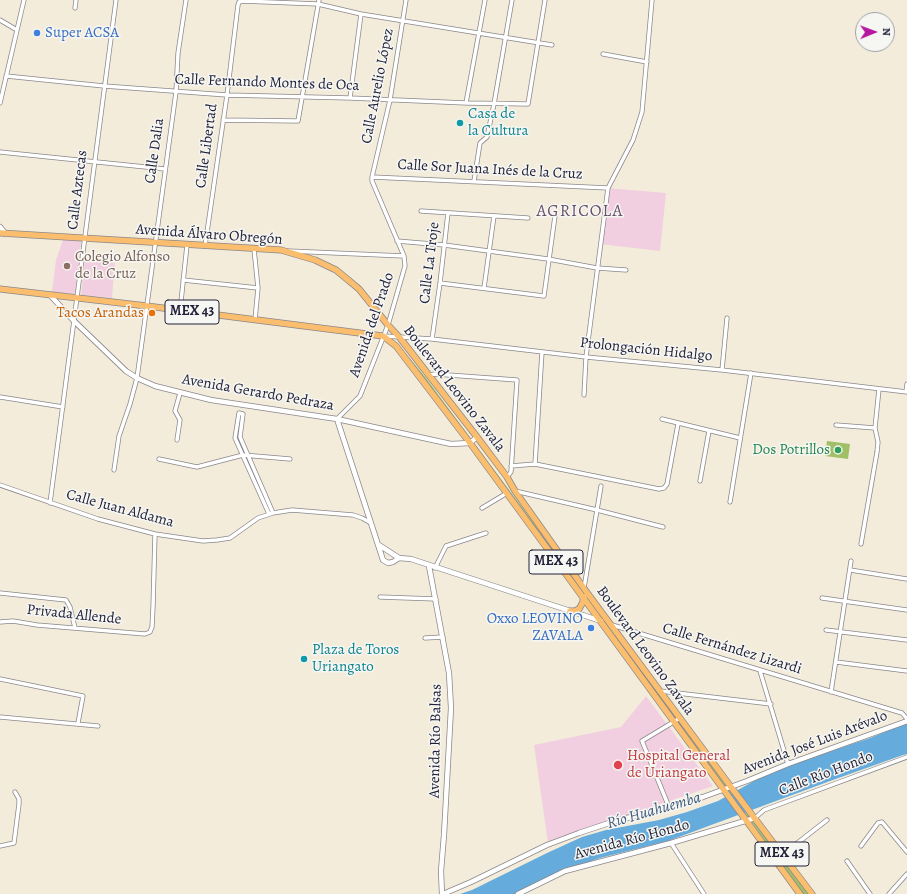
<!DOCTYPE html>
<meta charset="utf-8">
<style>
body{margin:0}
#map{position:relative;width:907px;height:894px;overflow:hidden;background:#f3ecdb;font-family:Alegreya,serif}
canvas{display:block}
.north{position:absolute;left:855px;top:12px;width:40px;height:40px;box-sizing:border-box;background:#f6f6f2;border:1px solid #a1a1a9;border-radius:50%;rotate:89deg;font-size:11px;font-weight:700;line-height:16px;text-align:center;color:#22223b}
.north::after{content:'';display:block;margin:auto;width:14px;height:18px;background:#b5179e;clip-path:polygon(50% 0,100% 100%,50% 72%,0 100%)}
</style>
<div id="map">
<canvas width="907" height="894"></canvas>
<div class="north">N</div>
</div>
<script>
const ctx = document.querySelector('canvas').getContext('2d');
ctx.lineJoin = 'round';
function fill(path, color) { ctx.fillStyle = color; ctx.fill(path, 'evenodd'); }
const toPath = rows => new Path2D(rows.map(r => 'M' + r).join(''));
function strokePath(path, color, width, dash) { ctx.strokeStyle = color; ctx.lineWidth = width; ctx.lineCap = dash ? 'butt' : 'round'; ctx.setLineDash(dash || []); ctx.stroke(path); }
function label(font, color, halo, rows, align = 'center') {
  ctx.font = font + ' Alegreya,serif'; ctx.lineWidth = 3; ctx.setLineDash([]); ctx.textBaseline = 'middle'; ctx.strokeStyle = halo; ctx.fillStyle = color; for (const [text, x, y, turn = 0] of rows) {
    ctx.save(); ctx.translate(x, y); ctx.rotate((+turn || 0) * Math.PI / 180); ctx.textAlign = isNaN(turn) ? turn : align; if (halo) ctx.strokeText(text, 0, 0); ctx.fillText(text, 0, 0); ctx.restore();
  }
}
const built = toPath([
 [607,188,666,193,660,251,599,244],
 [63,240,81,241,75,294,52,292,56,260],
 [85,259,115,263,112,298,81,295],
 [646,696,713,786,548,843,534,745,621,727]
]);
const green = toPath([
 [398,344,426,378,809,894,803,894,756,828],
 [827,441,850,444,848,459,825,456]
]);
const water = toPath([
 [907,723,907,754,903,755,830,781,668,841,600,858,564,871,515,894,460,894,472,890,547,853,582,837,606,830,659,820,687,812,718,801,763,776,810,758,870,738]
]);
const minor = toPath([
 [75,8,76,0],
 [0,20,17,30],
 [603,54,647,62],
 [6,76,104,86,227,95,350,98,466,103,528,104,545,0],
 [350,98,361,14],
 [0,103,24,0],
 [466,103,485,0],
 [223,120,298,121,319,0],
 [0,152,165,169],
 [372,177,608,188],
 [474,181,480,143,487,137,494,104,512,0],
 [421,211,528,218],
 [397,241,444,245,548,259,597,268,626,270],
 [205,246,227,95,238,5,239,2,242,1,318,4,361,14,552,45],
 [254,249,258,288,255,320],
 [289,251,404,256],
 [183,280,258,288],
 [440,283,544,296,555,216],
 [484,288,494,216],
 [180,311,187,245],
 [384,336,432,339,586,357,722,370,907,392],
 [432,339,440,283,448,213],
 [722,370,727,318],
 [429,375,435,374,517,380,511,472,507,477],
 [906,392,907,384],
 [584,395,586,357,608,188,633,140,642,112,652,0],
 [0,397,63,407],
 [337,419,360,396,388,325,405,266,404,256,372,181,372,177,390,100,406,0],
 [662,419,740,438],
 [836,425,875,428],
 [177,440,180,420,175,411,180,393],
 [159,459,197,467,243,455,290,459],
 [535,464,542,352],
 [511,466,535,464,659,489,664,488,667,484,678,424],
 [114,470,119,436,130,404,137,378,176,92,178,53,186,0],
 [700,481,709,431],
 [0,485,98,519,155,534,203,541,217,540,230,538,258,518,273,513,292,510,353,515,362,518,371,523],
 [515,491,597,510,663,527],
 [730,502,751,373],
 [50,503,116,0],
 [482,508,507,493],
 [269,514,235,438,239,413,243,414,240,437,273,513],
 [861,544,877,452,878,442,875,428,879,389],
 [435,568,446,546,486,533],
 [850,570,907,579],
 [584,588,601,486],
 [0,593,66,600,70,607,75,628],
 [380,597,436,599],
 [822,598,907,610],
 [0,622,13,621,37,625,145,634,150,632,152,627,153,607,155,534],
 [612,625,902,713,907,719],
 [826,630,907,640],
 [425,638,443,637],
 [836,662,907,671],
 [760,671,788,764],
 [0,679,83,696,78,723],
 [660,691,771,704],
 [831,692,851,561],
 [0,717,98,726],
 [669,807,642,741,680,718],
 [755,818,764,810,907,757],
 [671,843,704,894],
 [0,846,14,843,19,804,19,799,15,792],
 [861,846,878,823,882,822,907,852],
 [782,855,827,820],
 [847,861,870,894],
 [889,894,907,874]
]);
const tertiary = toPath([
 [0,227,6,234],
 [50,295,74,321,126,371,137,378,155,386,211,400,337,419,451,444,470,443,477,437],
 [337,419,383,560,388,563,393,562,399,558,411,559,601,621],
 [379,545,399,558],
 [429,566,449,673,451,708,444,835,441,871,442,894],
 [443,894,471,882,547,845,579,833,612,822,669,807,703,797,747,781,788,764,907,721],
 [518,894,565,871,671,843,755,818]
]);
const primary = toPath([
 [0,233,281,250,315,260,336,270,347,279,359,289,388,325,400,338,477,437,507,477,515,491,588,594,731,787,812,894],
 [0,289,147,306,383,336,396,346,470,443,800,894],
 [570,611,575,611,579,609,583,602,583,598,584,597]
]);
const markers = [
 [37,33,4,"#3f7fe0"],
 [460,123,4,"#0f9aa8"],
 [67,266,4,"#8d6e63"],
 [152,313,4,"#e8710a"],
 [838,450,4,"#2e9e5b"],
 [591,628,4,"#3f7fe0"],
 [304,659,4,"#0f9aa8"],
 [618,765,5,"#e0444e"]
];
const shields = [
 [192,312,54],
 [556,562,54],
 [782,854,54]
];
const shieldNames = [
 ["MEX 43",192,312],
 ["MEX 43",556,562],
 ["MEX 43",782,854]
];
const shopNames = [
 ["Super ACSA",45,33],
 ["Oxxo LEOVINO",583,619,"right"],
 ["ZAVALA",583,636,"right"]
];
const streetNames = [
 ["Calle Fernando Montes de Oca",267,83,2],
 ["Calle Aurelio López",378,86,-79],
 ["Calle Libertad",207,146,-82],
 ["Calle Dalia",155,151,-82],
 ["Calle Sor Juana Inés de la Cruz",490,170,3],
 ["Calle Aztecas",78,190,-83],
 ["Avenida Álvaro Obregón",209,235,4],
 ["Calle La Troje",430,263,-83],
 ["Avenida del Prado",372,325,-71],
 ["Prolongación Hidalgo",646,350,6],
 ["Boulevard Leovino Zavala",454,389,52],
 ["Avenida Gerardo Pedraza",258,393,10],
 ["Calle Juan Aldama",120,509,15],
 ["Privada Allende",74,615,6],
 ["Calle Fernández Lizardi",732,649,17],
 ["Boulevard Leovino Zavala",645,651,54],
 ["Avenida Río Balsas",436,741,-89],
 ["Avenida José Luis Arévalo",815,743,-21],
 ["Calle Río Hondo",826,774,-21],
 ["Avenida Río Hondo",632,840,-15]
];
const cultureNames = [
 ["Casa de",468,114],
 ["la Cultura",468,131],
 ["Plaza de Toros",312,650],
 ["Uriangato",312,667]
];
const educationNames = [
 ["Colegio Alfonso",75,257],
 ["de la Cruz",75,274]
];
const foodNames = [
 ["Tacos Arandas",144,313]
];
const leisureNames = [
 ["Dos Potrillos",830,450]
];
const healthNames = [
 ["Hospital General",627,756],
 ["de Uriangato",627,773]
];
const waterNames = [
 ["Río Huahuemba",654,811,-16]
];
const quarterNames = [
 ["AGRICOLA",580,212]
];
fill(built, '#f2cfe0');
fill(green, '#a0bf67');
fill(water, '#65acdc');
strokePath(minor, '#8a878b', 5);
strokePath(tertiary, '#8a878b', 6);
strokePath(primary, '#8a878b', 7);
strokePath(minor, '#fff', 3.5);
strokePath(tertiary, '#fff', 4.5);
strokePath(primary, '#fabe6e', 5.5);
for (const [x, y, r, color] of markers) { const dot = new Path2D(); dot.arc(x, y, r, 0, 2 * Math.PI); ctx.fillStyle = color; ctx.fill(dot); strokePath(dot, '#f6f6f2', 1.5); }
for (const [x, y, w] of shields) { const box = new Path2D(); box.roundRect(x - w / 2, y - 12, w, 24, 3); ctx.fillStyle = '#f6f6f2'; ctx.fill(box); strokePath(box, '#22223b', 1); }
label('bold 14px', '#22223b', null, shieldNames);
label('15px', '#366cbe', '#f6f6f2', shopNames, 'left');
label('15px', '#22223b', '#f6f6f2', streetNames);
label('15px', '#0d838f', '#f6f6f2', cultureNames, 'left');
label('15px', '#785e54', '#f6f6f2', educationNames, 'left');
label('15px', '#c56008', '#f6f6f2', foodNames, 'right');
label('15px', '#27864d', '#f6f6f2', leisureNames, 'right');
label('15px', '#be3a42', '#f6f6f2', healthNames, 'left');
label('italic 16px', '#3d597b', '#f6f6f2', waterNames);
ctx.letterSpacing = '1px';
label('17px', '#67506b', '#f6f6f2', quarterNames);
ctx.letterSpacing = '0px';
</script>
